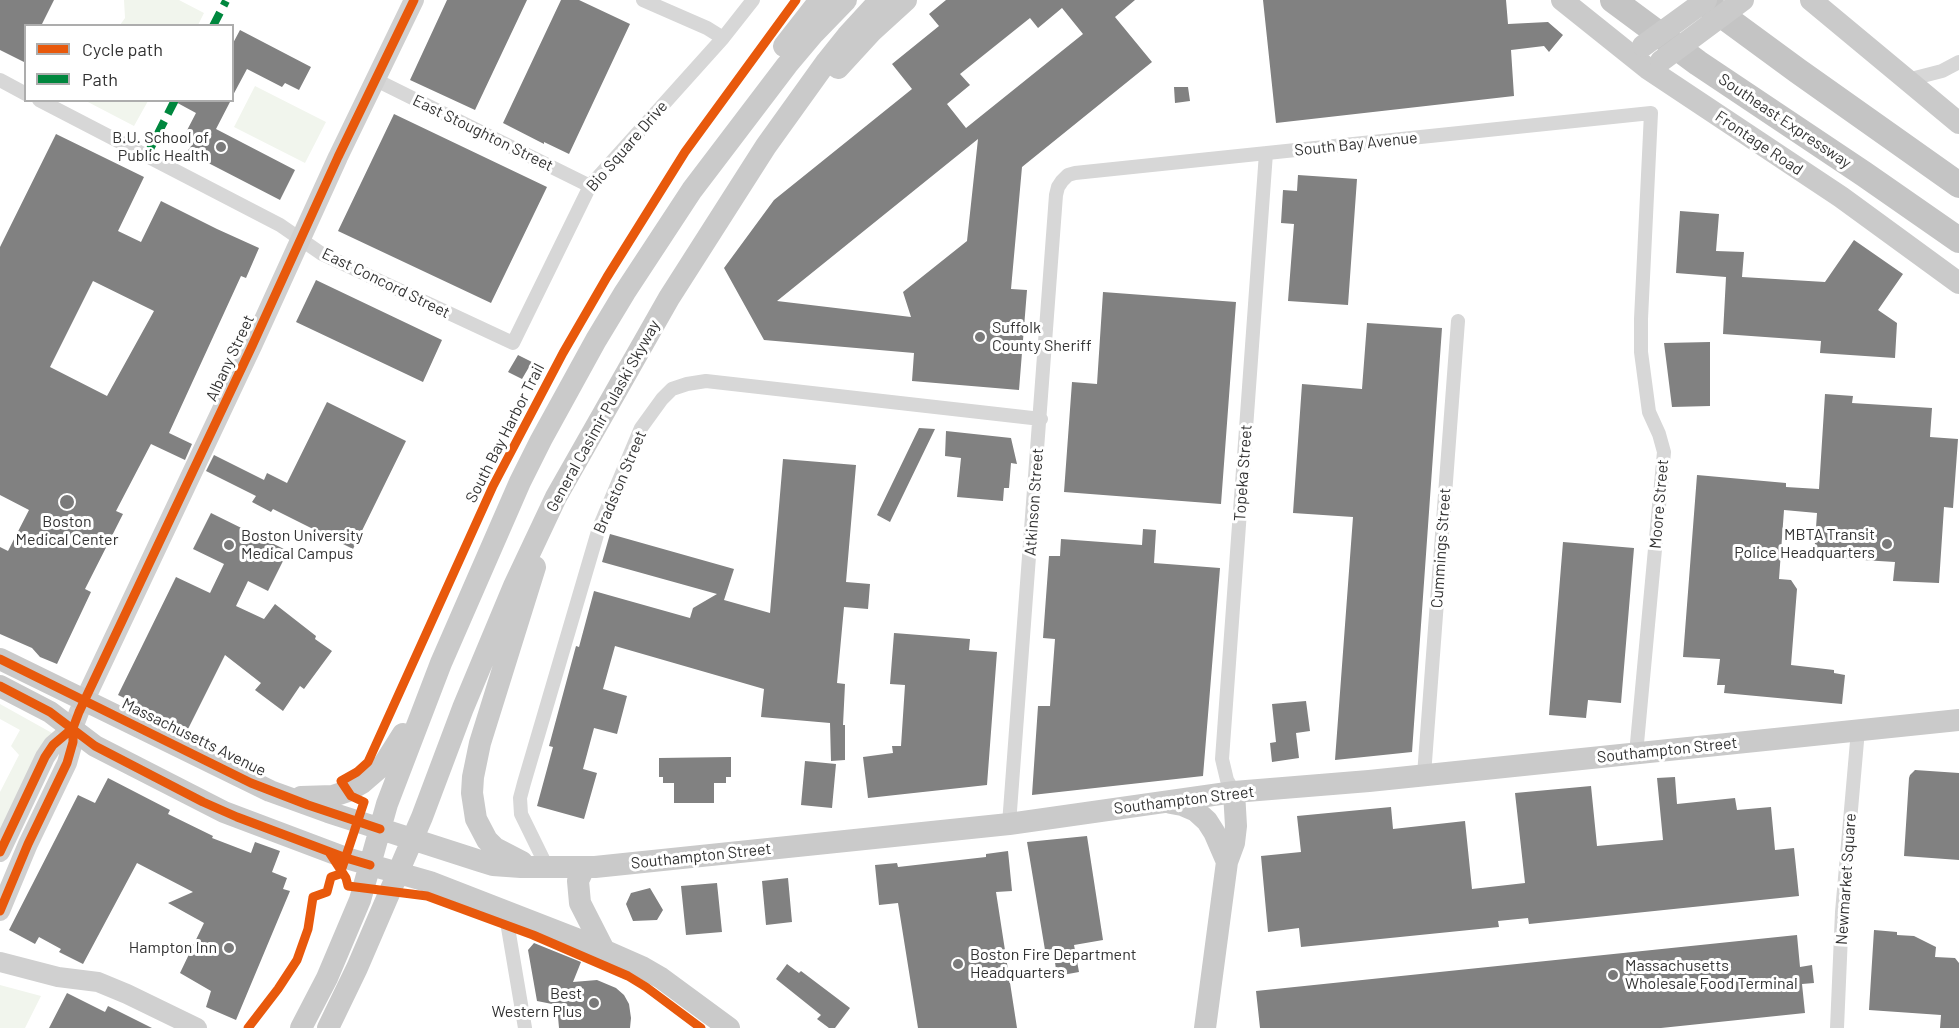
<!DOCTYPE html>
<style>
body{margin:0}
#map{position:relative;width:1959px;height:1028px;overflow:hidden;background:#fff;font-family:Barlow,sans-serif}
canvas{display:block}
.legend{position:absolute;left:24px;top:24px;width:210px;height:78px;box-sizing:border-box;background:#fff;border:2px solid #adadad;margin:0;padding:8px 10px;list-style:none;font-size:18px;color:#333}
.legend li{display:flex;align-items:center;gap:12px;height:30px}
.legend b{width:30px;border:2px solid #adadad}
</style>
<div id="map">
<canvas width="1959" height="1028"></canvas>
<ul class="legend">
<li><b style="height:8px;background:#e8590c"></b>Cycle path</li>
<li><b style="height:8px;background:#00873e"></b>Path</li>
</ul>
</div>
<script>
const ctx = document.querySelector('canvas').getContext('2d');
ctx.lineJoin = 'round';
function fill(path, color) { ctx.fillStyle = color; ctx.fill(path, 'evenodd'); }
const toPath = rows => new Path2D(rows.map(r => 'M' + r).join(''));
function strokePath(path, color, width, dash) { ctx.strokeStyle = color; ctx.lineWidth = width; ctx.lineCap = dash ? 'butt' : 'round'; ctx.setLineDash(dash || []); ctx.stroke(path); }
function label(font, color, halo, rows, align = 'center') {
  ctx.font = font + ' Barlow,sans-serif'; ctx.lineWidth = 6; ctx.setLineDash([]); ctx.textBaseline = 'middle'; ctx.strokeStyle = halo; ctx.fillStyle = color; for (const [text, x, y, turn = 0] of rows) {
    ctx.save(); ctx.translate(x, y); ctx.rotate((+turn || 0) * Math.PI / 180); ctx.textAlign = isNaN(turn) ? turn : align; if (halo) ctx.strokeText(text, 0, 0); ctx.fillText(text, 0, 0); ctx.restore();
  }
}
const green = toPath([
 [124,0,179,0,204,13,198,25,120,25,125,18],
 [255,86,326,122,305,163,234,127],
 [86,101,148,101,134,126],
 [0,704,52,733,0,833,0,792,19,755,11,746,20,730,0,719],
 [0,985,41,996,25,1028,0,1028]
]);
const building = toPath([
 [0,0,54,0,41,26,26,26,26,63,0,50],
 [447,0,527,0,475,110,410,80],
 [561,0,579,0,630,24,569,154,544,142,544,144,503,123],
 [946,0,1135,0,1115,17,1152,62,1022,167,1011,289,1027,290,1019,390,912,381,914,353,764,340,724,268,774,200,912,89,892,64,939,26,929,14],
 [1062,8,1083,34,966,128,947,104,970,85,960,74,1030,18,1038,28],
 [978,139,967,241,903,292,911,317,777,301],
 [1263,0,1506,0,1508,24,1548,22,1563,35,1549,52,1544,46,1511,50,1514,96,1276,123],
 [240,30,311,67,299,90,285,83,282,87,247,69,232,97,232,45],
 [1174,87,1188,87,1190,101,1175,103],
 [172,100,231,100,216,129,295,170,280,200,187,152,193,143,183,138,196,113],
 [394,114,547,187,491,303,338,231],
 [56,134,144,177,118,231,141,242,161,201,217,229,259,248,246,278,241,276,169,433,192,444,185,460,151,444,116,511,123,514,85,589,91,592,57,664,40,657,32,648,0,634,0,547,8,551,29,510,0,495,0,247],
 [93,281,154,311,107,396,50,367],
 [1298,175,1357,179,1348,305,1288,301,1294,224,1281,223,1283,190,1297,191],
 [1680,211,1719,214,1716,251,1744,252,1742,277,1825,282,1854,240,1903,274,1878,310,1897,323,1895,358,1820,353,1821,341,1723,334,1726,277,1676,273],
 [316,280,442,340,423,382,296,322],
 [1103,292,1236,302,1221,504,1064,492,1072,382,1097,384],
 [1367,323,1442,328,1412,752,1335,760,1353,517,1293,513,1302,384,1362,389],
 [1710,342,1710,406,1672,407,1664,343],
 [518,355,532,362,522,379,508,372],
 [1825,394,1853,396,1852,403,1932,408,1930,437,1958,439,1953,508,1944,507,1939,583,1893,581,1895,562,1814,557,1817,513,1784,510,1779,579,1791,580,1797,589,1791,665,1834,670,1834,673,1845,675,1842,704,1724,693,1725,685,1717,685,1720,659,1683,657,1697,475,1786,483,1786,487,1819,489],
 [327,402,406,441,353,549,273,509,271,512,252,502,256,496,206,471,214,455,264,480,267,473,287,483],
 [919,428,935,429,890,522,877,515],
 [946,431,1011,438,1017,464,1011,463,1009,488,1004,488,1003,501,957,497,961,458,945,456],
 [783,459,856,465,846,582,870,584,868,609,844,607,837,683,845,684,843,725,845,725,845,760,831,761,830,723,761,717,764,689,615,646,603,689,627,696,617,734,594,728,583,769,597,773,584,819,537,806,553,747,549,746,576,646,579,647,594,591,690,618,693,608,717,594,602,562,610,534,734,569,724,600,770,613],
 [211,513,288,551,268,591,248,581,236,606,264,619,275,604,316,636,315,639,332,651,304,689,300,686,283,711,255,690,261,683,225,655,188,729,118,695,176,577,210,593,224,564,193,549],
 [1143,529,1156,530,1154,563,1220,568,1203,776,1032,795,1038,706,1050,706,1055,639,1043,638,1049,556,1060,556,1061,539,1142,545],
 [1563,542,1634,548,1621,703,1588,700,1586,718,1549,715],
 [894,633,970,639,969,650,997,652,987,785,868,798,863,757,893,753,892,746,901,746,905,685,890,684],
 [1306,701,1310,731,1296,733,1299,758,1272,762,1270,743,1276,742,1272,704],
 [731,757,731,777,726,777,726,783,714,783,714,803,674,803,674,783,663,783,663,777,659,777,659,758],
 [805,761,836,764,832,808,801,805],
 [1915,770,1959,773,1959,860,1904,856,1909,778,1910,775],
 [1675,777,1677,804,1735,798,1737,810,1771,807,1775,850,1794,848,1799,896,1529,924,1528,918,1498,921,1499,927,1301,947,1299,928,1268,932,1261,856,1301,852,1297,816,1391,807,1393,829,1465,821,1472,889,1525,883,1515,793,1591,786,1597,846,1663,840,1657,778],
 [108,778,170,810,168,814,213,836,212,838,251,853,255,842,280,851,272,872,287,878,283,889,290,891,236,1020,206,1007,211,991,180,973,204,923,168,903,193,892,137,863,83,964,59,952,61,949,39,937,35,944,9,930,78,795,95,803],
 [1087,836,1103,940,1074,945,1079,972,1057,976,1053,949,1045,950,1027,842],
 [1008,851,1012,891,996,892,1017,1028,918,1028,898,903,879,905,875,865,897,863,898,867,986,857,986,854],
 [788,878,792,922,766,925,762,881],
 [717,883,722,932,686,935,681,886],
 [650,888,663,910,657,920,633,921,626,904,631,893],
 [1874,930,1897,932,1897,935,1914,936,1936,947,1935,957,1955,958,1959,963,1959,1028,1940,1028,1941,1015,1869,1010],
 [1797,935,1800,967,1812,965,1814,983,1802,984,1805,1013,1661,1028,1260,1028,1256,991],
 [534,943,581,962,573,982,597,980,616,988,624,995,629,1004,631,1018,630,1028,559,1028,557,1005,537,1001,528,950],
 [787,964,799,973,801,971,850,1008,835,1028,829,1028,817,1019,821,1015,776,979],
 [67,993,105,1012,108,1006,152,1028,49,1028]
]);
const street = toPath([
 [643,0,707,28,723,38],
 [0,80,26,94],
 [376,80,590,186],
 [1907,80,1942,71,1959,62],
 [39,100,280,225,322,254,513,343,590,186,723,38,753,0],
 [1424,775,1458,321],
 [1234,792,1227,780,1222,759,1266,153],
 [1009,824,1056,195,1058,187,1062,181,1068,175,1075,173,1651,113,1641,319,1641,352,1649,412,1659,434,1664,452,1636,754],
 [547,867,521,814,520,798,524,783,599,528,641,428,662,399,672,389,687,384,706,381,1041,419],
 [505,910,525,1028],
 [1837,1028,1842,912,1858,730]
]);
const secondary = toPath([
 [0,852,45,757,53,745,73,728],
 [0,911,28,844,67,763,73,742,73,728,79,712,252,346,338,157,414,0],
 [0,962,58,977,98,982,127,994,197,1028]
]);
const primary = toPath([
 [1562,0,1647,68,1841,197,1959,283],
 [1811,0,1959,123],
 [784,46,820,0],
 [838,68,872,31,906,0],
 [0,659,270,791,328,812,477,860,493,865,521,867,595,867,1009,824,1234,792,1369,781,1959,720],
 [0,686,50,712,95,746,224,812,346,858,430,882,592,945,642,967,661,978,729,1028],
 [301,797,333,796,348,791,362,783,384,764,403,734],
 [1171,803,1182,805,1196,811,1207,821,1214,832,1227,862],
 [522,862,495,848,487,840,476,819,472,793,473,777,480,743,535,567],
 [584,868,578,881,580,903,604,950],
 [301,1028,327,978,360,900,387,804,441,663,520,482,541,440,596,340,625,292,692,190,787,65,814,33,846,0],
 [328,1028,357,968,422,817,463,708,514,586,556,497,669,298,766,146,827,61,847,36,880,0],
 [1205,1028,1227,862,1234,843,1236,826,1234,792]
]);
const highway = toPath([
 [1613,0,1698,63,1864,174,1959,240],
 [1704,2,1798,71,1959,185]
]);
const primaryBridge = toPath([
 [1643,46,1706,0],
 [1661,61,1743,0]
]);
const quiet = toPath([
 [213,26,226,1],
 [147,155,175,100]
]);
const cycleway = toPath([
 [0,659,251,783,308,805,380,829],
 [0,686,50,712,95,746,203,802,237,817,346,858,370,865],
 [0,852,45,757,53,745,73,728],
 [329,852,346,878,348,886,427,896,533,935,628,976,646,987,701,1028],
 [0,911,28,844,67,763,73,742,73,728,79,712,252,346,338,157,414,0],
 [248,1028,278,989,297,960,308,929,313,897,327,892,331,877,340,874,364,802,351,796,341,781,357,772,368,762,493,486,563,353,607,277,685,152,796,0]
]);
const markers = [
 [221,147,6,"#7a7a7a"],
 [980,337,6,"#7a7a7a"],
 [67,502,8,"#7a7a7a"],
 [1887,544,6,"#7a7a7a"],
 [229,545,6,"#7a7a7a"],
 [229,948,6,"#7a7a7a"],
 [958,964,6,"#7a7a7a"],
 [1613,975,6,"#7a7a7a"],
 [594,1003,6,"#7a7a7a"]
];
const streetNames = [
 ["Southeast Expressway",1785,121,34],
 ["East Stoughton Street",483,133,26],
 ["Frontage Road",1759,143,34],
 ["South Bay Avenue",1356,144,-6],
 ["Bio Square Drive",627,146,-49],
 ["East Concord Street",386,283,26],
 ["Albany Street",230,358,-65],
 ["General Casimir Pulaski Skyway",603,416,-61],
 ["South Bay Harbor Trail",505,433,-63],
 ["Topeka Street",1243,473,-86],
 ["Bradston Street",620,482,-67],
 ["Atkinson Street",1034,502,-86],
 ["Moore Street",1659,504,-85],
 ["Cummings Street",1441,548,-86],
 ["Massachusetts Avenue",194,737,26],
 ["Southampton Street",1667,750,-6],
 ["Southampton Street",1184,800,-7],
 ["Southampton Street",701,856,-6],
 ["Newmarket Square",1846,879,-86]
];
const poiNames = [
 ["B.U. School of",209,138],
 ["Public Health",209,156],
 ["Suffolk",992,328,"left"],
 ["County Sheriff",992,346,"left"],
 ["Boston",67,522,"center"],
 ["Medical Center",67,540,"center"],
 ["MBTA Transit",1875,535],
 ["Police Headquarters",1875,553],
 ["Boston University",241,536,"left"],
 ["Medical Campus",241,554,"left"],
 ["Hampton Inn",217,948],
 ["Boston Fire Department",970,955,"left"],
 ["Headquarters",970,973,"left"],
 ["Massachusetts",1625,966,"left"],
 ["Wholesale Food Terminal",1625,984,"left"],
 ["Best",582,994],
 ["Western Plus",582,1012]
];
fill(green, '#f1f5ed');
fill(building, '#818181');
strokePath(street, '#d7d7d7', 14);
strokePath(secondary, '#d0d0d0', 20);
strokePath(primary, '#cacaca', 22);
strokePath(highway, '#c4c4c4', 26);
strokePath(primaryBridge, '#cacaca', 22);
strokePath(quiet, '#00873e', 8, [15, 8]);
strokePath(cycleway, '#e8590c', 9);
for (const [x, y, r, color] of markers) { const dot = new Path2D(); dot.arc(x, y, r, 0, 2 * Math.PI); ctx.fillStyle = color; ctx.fill(dot); strokePath(dot, '#fff', 2); }
label('16px', '#333', '#fff', streetNames);
label('16px', '#333', '#fff', poiNames, 'right');
</script>
